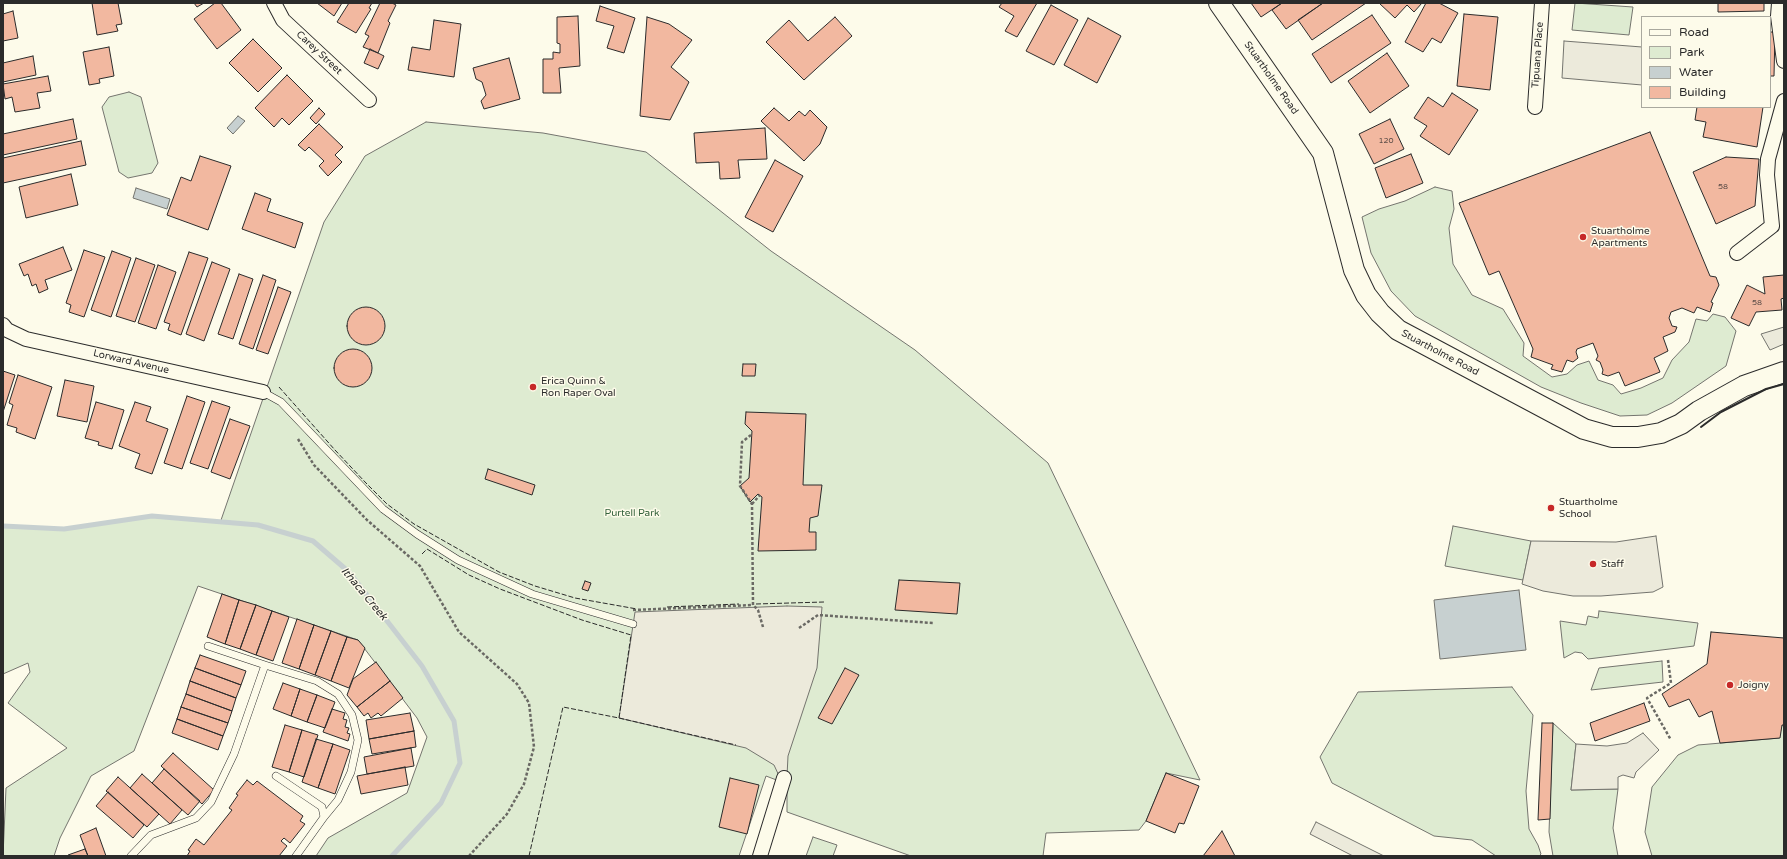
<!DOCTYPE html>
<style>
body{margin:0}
#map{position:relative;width:1787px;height:859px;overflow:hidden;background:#fdfbea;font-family:"Varela Round",sans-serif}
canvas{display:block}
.frame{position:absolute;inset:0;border:4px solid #2b2b2b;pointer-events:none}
.legend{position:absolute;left:1641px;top:16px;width:130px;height:92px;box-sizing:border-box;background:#fdfbea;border:1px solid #a9a89e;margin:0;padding:5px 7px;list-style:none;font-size:12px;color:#2b2b2b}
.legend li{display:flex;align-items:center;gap:8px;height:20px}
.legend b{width:20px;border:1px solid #a9a89e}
</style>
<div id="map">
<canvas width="1787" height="859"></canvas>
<div class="frame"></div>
<ul class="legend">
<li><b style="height:5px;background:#fdfbea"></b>Road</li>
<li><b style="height:11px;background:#deebd1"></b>Park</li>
<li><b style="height:11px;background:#c7d0d0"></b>Water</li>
<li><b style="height:11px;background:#f2b8a0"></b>Building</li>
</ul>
</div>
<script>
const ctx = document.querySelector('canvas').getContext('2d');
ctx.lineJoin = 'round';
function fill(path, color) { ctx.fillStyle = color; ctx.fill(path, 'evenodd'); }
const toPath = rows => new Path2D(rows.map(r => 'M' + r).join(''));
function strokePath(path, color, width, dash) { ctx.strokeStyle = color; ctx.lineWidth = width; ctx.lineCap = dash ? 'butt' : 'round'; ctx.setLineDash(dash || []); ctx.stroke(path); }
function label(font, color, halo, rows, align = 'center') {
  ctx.font = font + ' "Varela Round",sans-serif'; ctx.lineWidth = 3; ctx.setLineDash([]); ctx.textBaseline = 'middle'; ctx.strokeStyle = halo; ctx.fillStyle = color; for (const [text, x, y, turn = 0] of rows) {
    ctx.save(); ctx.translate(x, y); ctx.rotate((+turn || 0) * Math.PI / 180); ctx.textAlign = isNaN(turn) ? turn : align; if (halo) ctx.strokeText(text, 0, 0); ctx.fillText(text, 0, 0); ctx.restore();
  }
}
const green = toPath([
 [1575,3,1633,7,1629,35,1572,30,1575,3],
 [129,92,141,97,158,163,152,173,128,178,119,172,102,107,109,97,129,92],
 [426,122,543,133,646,152,771,251,915,350,1048,463,1200,780,1166,773,1146,821,1139,830,1046,833,1043,856,911,856,787,812,787,784,766,776,739,856,316,856,328,838,407,793,427,737,417,718,358,640,198,586,134,751,91,776,60,838,54,856,3,856,6,788,67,748,8,703,30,672,28,663,3,674,3,526,64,529,152,516,220,523,324,222,365,156,426,122],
 [1435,187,1452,191,1454,209,1449,228,1453,264,1472,295,1503,309,1524,343,1523,356,1552,377,1567,374,1577,365,1589,361,1598,380,1613,385,1621,394,1641,388,1663,378,1672,360,1689,342,1696,319,1707,321,1713,314,1725,317,1736,331,1726,366,1672,403,1647,415,1620,416,1581,403,1541,387,1415,316,1391,291,1371,253,1362,217,1379,209,1405,201,1435,187],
 [1453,526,1531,541,1523,580,1445,566,1453,526],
 [1599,611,1698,623,1694,646,1588,659,1582,653,1575,652,1564,658,1560,621,1586,625,1588,616,1598,618,1599,611],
 [1662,661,1663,682,1591,690,1599,668,1662,661],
 [1512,687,1533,715,1526,791,1529,829,1538,845,1541,854,1539,856,1496,856,1472,840,1434,836,1332,783,1320,757,1358,692,1512,687],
 [1553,723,1576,744,1571,790,1618,789,1613,828,1618,856,1553,856,1549,832,1553,723],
 [1782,725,1784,725,1784,856,1652,856,1645,832,1652,787,1678,755,1698,745,1779,738,1782,725],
 [813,837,837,845,833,856,806,856,813,837]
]);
const parking = toPath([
 [1564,41,1642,47,1642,85,1562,78,1564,41],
 [1784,327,1784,344,1770,350,1761,334,1784,327],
 [1656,536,1663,587,1653,592,1601,596,1573,596,1543,591,1522,584,1531,541,1616,542,1656,536],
 [787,606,822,607,817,668,788,756,787,776,780,778,774,765,746,748,619,718,635,612,787,606],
 [1643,733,1659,750,1636,772,1634,778,1623,775,1618,777,1618,789,1571,790,1576,744,1607,746,1627,743,1643,733],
 [1316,822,1384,856,1353,856,1310,834,1316,822]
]);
const water = toPath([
 [238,116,245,121,233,134,227,128,238,116],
 [136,188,170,199,167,209,133,198,136,188],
 [1519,590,1526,650,1440,659,1434,600,1519,590]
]);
const stream = toPath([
 [3,526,64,529,152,516,258,525,313,541,349,572,422,666,454,721,460,763,441,803,392,856]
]);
const building = toPath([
 [92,3,118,3,122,24,116,25,118,31,97,35,92,3],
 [194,3,204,3,197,7,194,3],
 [215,3,221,3,241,30,217,49,194,19,215,3],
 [317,3,342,3,334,16,317,3],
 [349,3,372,3,369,8,371,9,356,33,337,22,349,3],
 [380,3,392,3,396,5,388,21,390,23,378,53,363,47,369,36,365,34,380,3],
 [1002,3,1037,3,1017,37,1005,31,1014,16,999,7,1002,3],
 [1251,3,1282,3,1261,17,1251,3],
 [1282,3,1323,3,1286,29,1272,10,1282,3],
 [1323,3,1366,3,1312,40,1298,20,1323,3],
 [1379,3,1422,3,1414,12,1407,5,1395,18,1379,3],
 [1426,3,1439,3,1458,13,1441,43,1432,38,1423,52,1405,42,1426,3],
 [1718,3,1764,3,1764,11,1718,12,1718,3],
 [1051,5,1078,20,1054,65,1026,51,1051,5],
 [600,6,635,18,624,53,607,48,614,26,596,21,600,6],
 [13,11,18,38,3,41,3,14,13,11],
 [1464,14,1498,17,1490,90,1457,86,1464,14],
 [1372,15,1391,43,1331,83,1312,54,1372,15],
 [578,16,580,66,559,68,561,93,543,93,543,59,553,59,553,52,560,53,560,44,557,43,557,17,578,16],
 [647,17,669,24,692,40,671,67,689,82,670,120,640,116,647,17],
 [835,17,852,36,804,80,766,42,789,20,808,41,835,17],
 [1088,18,1121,36,1097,83,1064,65,1088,18],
 [434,20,461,24,454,77,408,70,412,47,430,50,434,20],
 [1770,32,1775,32,1774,76,1770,76,1770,32],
 [253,39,282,68,258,92,229,63,253,39],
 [109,47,114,76,99,79,100,83,89,85,83,52,109,47],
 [370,49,384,56,378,69,364,63,370,49],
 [1387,53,1409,86,1370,113,1348,81,1387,53],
 [33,56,36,75,3,82,3,63,33,56],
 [509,58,520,99,484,109,481,101,486,95,482,82,476,79,473,68,509,58],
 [287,75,313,101,289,125,282,118,274,127,255,108,287,75],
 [48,76,51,91,37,93,40,108,15,112,12,97,5,99,3,84,48,76],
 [1452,93,1478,110,1449,155,1420,136,1427,126,1414,118,1428,97,1443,107,1452,93],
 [1697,107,1763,107,1757,147,1703,137,1706,122,1695,120,1697,107],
 [319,108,325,114,316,124,310,118,319,108],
 [774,108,789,121,799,111,805,116,810,110,827,127,820,144,804,161,761,121,774,108],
 [73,119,77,139,3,155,3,134,73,119],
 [1390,119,1404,149,1374,164,1359,134,1390,119],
 [319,124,343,147,335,155,342,162,328,176,319,166,324,161,309,147,305,151,298,145,319,124],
 [765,128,767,159,738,160,740,178,720,179,719,162,696,163,694,133,765,128],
 [1650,132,1710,276,1716,277,1719,285,1711,302,1713,303,1710,312,1697,307,1694,313,1682,308,1671,312,1669,318,1672,326,1677,327,1675,332,1663,337,1668,351,1654,358,1660,372,1625,386,1619,372,1608,376,1602,374,1603,370,1600,362,1596,360,1598,356,1593,343,1577,349,1576,352,1578,358,1573,362,1567,360,1562,372,1551,369,1553,365,1531,357,1533,349,1499,271,1489,275,1459,203,1650,132],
 [81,141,86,165,3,183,3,158,81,141],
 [1411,154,1423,183,1386,198,1375,168,1411,154],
 [200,156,231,166,208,230,167,215,181,177,191,181,200,156],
 [1726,157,1759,159,1755,206,1716,224,1693,172,1726,157],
 [775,160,803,176,773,232,745,217,775,160],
 [71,174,78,205,26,218,19,187,71,174],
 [255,193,271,199,267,211,303,223,295,248,242,229,255,193],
 [63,247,72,270,45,280,48,289,39,293,36,284,32,286,28,274,24,276,19,264,63,247],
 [84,250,105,257,84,317,69,312,71,305,66,303,84,250],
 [112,251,131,258,111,317,91,310,112,251],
 [189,252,208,258,181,335,168,330,170,324,164,322,189,252],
 [136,258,155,265,135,322,116,316,136,258],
 [212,262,230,269,204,341,186,334,212,262],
 [158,265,176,272,156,329,138,323,158,265],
 [239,274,253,279,233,339,218,334,239,274],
 [263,275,276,280,253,349,239,344,263,275],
 [1784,275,1784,298,1781,299,1782,310,1756,312,1749,326,1731,318,1747,285,1765,294,1763,277,1784,275],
 [278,287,291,292,268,354,256,350,278,287],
 '347 326a19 19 0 1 1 38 0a19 19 0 1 1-38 0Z',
 '334 368a19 19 0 1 1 38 0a19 19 0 1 1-38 0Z',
 [743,364,756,364,755,376,742,376,743,364],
 [3,371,15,375,3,412,3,371],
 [18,375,52,387,35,439,16,432,17,428,7,425,13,405,9,403,18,375],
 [65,380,94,386,87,422,57,416,65,380],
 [187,396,205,402,182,469,164,463,187,396],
 [212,401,230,407,208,469,190,463,212,401],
 [96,402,124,410,112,449,98,445,99,442,85,438,96,402],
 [135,402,151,407,146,421,168,429,152,474,135,468,140,454,119,446,135,402],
 [746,412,806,414,803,485,822,485,818,516,810,518,809,532,816,532,816,550,758,551,762,497,758,494,750,502,740,486,749,478,752,431,745,424,746,412],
 [230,419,250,426,230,479,211,472,230,419],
 [488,469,535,485,532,495,485,479,488,469],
 [899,580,960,583,957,614,895,610,899,580],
 [585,581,591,583,588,591,582,589,585,581],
 [222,594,239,600,225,644,207,637,222,594],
 [239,600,256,605,240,649,225,644,239,600],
 [256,605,272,611,256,655,240,649,256,605],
 [272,611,289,617,273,661,256,655,272,611],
 [297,619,314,625,299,669,282,663,297,619],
 [314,625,331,631,315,675,299,669,314,625],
 [331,631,347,637,331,681,315,675,331,631],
 [1711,632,1784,638,1784,725,1782,725,1780,738,1720,743,1712,711,1699,717,1689,699,1669,707,1662,694,1707,664,1711,632],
 [347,637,358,640,365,648,349,688,331,681,347,637],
 [200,655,246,671,241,685,195,668,200,655],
 [376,662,390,681,357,707,347,695,353,679,376,662],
 [195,668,241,685,236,698,190,681,195,668],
 [845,668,859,675,832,724,818,718,845,668],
 [190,681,236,698,232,711,186,694,190,681],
 [390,681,403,698,381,716,378,713,371,718,368,713,364,716,357,707,390,681],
 [283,683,300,689,291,716,273,709,283,683],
 [300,689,317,695,307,722,291,716,300,689],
 [186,694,232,711,228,723,181,707,186,694],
 [317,695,335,702,325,728,307,722,317,695],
 [1644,703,1650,721,1595,741,1590,723,1644,703],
 [181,707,228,723,223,736,177,719,181,707],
 [332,709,345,713,343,719,347,720,345,727,349,728,347,733,350,734,348,741,323,732,332,709],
 [410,713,414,731,369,739,366,720,410,713],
 [177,719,223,736,218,750,172,733,177,719],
 [1542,723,1553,723,1550,819,1538,820,1542,723],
 [285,725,302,730,289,772,272,767,285,725],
 [302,730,318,735,304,777,289,772,302,730],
 [414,731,416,747,372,754,369,739,414,731],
 [316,739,333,744,318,788,302,782,316,739],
 [333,744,350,750,335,794,318,788,333,744],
 [411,748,414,766,367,774,364,757,411,748],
 [173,753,214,790,202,804,161,766,173,753],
 [405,767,408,785,361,794,357,776,405,767],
 [164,769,200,801,188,815,152,783,164,769],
 [1166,773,1199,786,1184,824,1179,823,1175,833,1146,821,1166,773],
 [142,774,182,810,170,824,130,788,142,774],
 [118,777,159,814,147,827,106,791,118,777],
 [730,778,759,785,747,834,719,827,730,778],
 [247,780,253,785,257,781,303,816,300,821,305,824,290,843,284,838,281,841,287,846,279,856,187,856,190,851,188,850,196,839,204,845,232,810,229,808,238,795,236,794,247,780],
 [108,792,144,825,133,838,96,806,108,792],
 [96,828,106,856,88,856,80,835,96,828],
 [1222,831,1235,856,1203,856,1222,831],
 [85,849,88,856,69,856,68,855,85,849]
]);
const path = toPath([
 [751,435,742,442,740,486,752,504,753,605,758,610,763,627],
 [298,439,314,465,367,520,420,566,459,632,517,684,529,703,534,747,524,784,507,814,469,856],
 [752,504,760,495],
 [633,610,753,605],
 [799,628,818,615,933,623],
 [1668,660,1671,683,1647,698,1671,740]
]);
const lane = toPath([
 [263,392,281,402,383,509,417,534,458,560,532,594,633,624],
 [208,646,265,665],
 [276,776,322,807,324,817,296,856],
 [131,856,151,835,196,818,211,802,234,754,265,665,317,681,338,694,352,715,358,740,351,772,338,800,324,817]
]);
const street = toPath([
 [274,3,283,20,369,100],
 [1779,3,1778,16,1784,61],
 [1535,107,1542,3],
 [1737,253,1772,226,1767,175,1768,159,1784,101],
 [3,325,7,330,26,339,263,392],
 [760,856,784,778]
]);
const secondary = toPath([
 [1219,3,1323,153,1354,270,1366,295,1380,313,1398,330,1584,429,1612,437,1638,437,1661,433,1681,424,1699,411,1744,386,1784,372]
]);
const fence = toPath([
 [279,387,335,450,366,483,387,504,414,524,499,572,535,586,575,598,637,609],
 [422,554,427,549,469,575,500,589,582,620,631,635,619,718],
 [756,604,824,602],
 [667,607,739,604],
 [529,856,563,707,619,718,736,745]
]);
const wall = toPath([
 [1701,427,1721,412,1766,389,1784,384]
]);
const markers = [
 [1583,237,4,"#c62828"],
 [533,387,4,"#c62828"],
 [1551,508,4,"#c62828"],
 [1593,564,4,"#c62828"],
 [1730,685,4,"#c62828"]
];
const numberNames = [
 ["120",1386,141],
 ["58",1723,187],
 ["58",1757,303]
];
const streetNames = [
 ["Carey Street",319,53,43],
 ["Tipuana Place",1538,55,-86],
 ["Stuartholme Road",1271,78,55],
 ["Stuartholme Road",1440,353,28],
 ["Lorward Avenue",131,362,13]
];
const poiNames = [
 ["Stuartholme",1591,231],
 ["Apartments",1591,243],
 ["Erica Quinn &",541,381],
 ["Ron Raper Oval",541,393],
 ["Stuartholme",1559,502],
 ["School",1559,514],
 ["Staff",1601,564],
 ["Joigny",1738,685]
];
const parkNames = [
 ["Purtell Park",632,513]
];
const waterNames = [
 ["Ithaca Creek",364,594,50]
];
fill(green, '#deebd1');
strokePath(green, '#74746e', 1);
fill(parking, '#eceadb');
strokePath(parking, '#74746e', 1);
fill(water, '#c7d0d0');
strokePath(water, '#74746e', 1);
strokePath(stream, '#c7d0d0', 5);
fill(building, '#f2b8a0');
strokePath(building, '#2b2b2b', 1);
strokePath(lane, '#2b2b2b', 8);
strokePath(street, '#2b2b2b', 16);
strokePath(secondary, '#2b2b2b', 22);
strokePath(path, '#6a6964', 2.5, [3, 2]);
strokePath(lane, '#fdfbea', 7);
strokePath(street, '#fdfbea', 14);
strokePath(secondary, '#fdfbea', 20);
strokePath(fence, '#2b2b2b', 1, [5, 2]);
strokePath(wall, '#2b2b2b', 2);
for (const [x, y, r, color] of markers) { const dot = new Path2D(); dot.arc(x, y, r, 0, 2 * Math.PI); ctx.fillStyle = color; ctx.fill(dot); strokePath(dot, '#fdfbea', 1.5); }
label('8px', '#5d4e48', null, numberNames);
label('10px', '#2b2b2b', '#fdfbea', streetNames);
label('10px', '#2b2b2b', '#fdfbea', poiNames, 'left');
label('10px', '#34623c', '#fdfbea', parkNames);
label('italic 11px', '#2b2b2b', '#fdfbea', waterNames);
</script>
